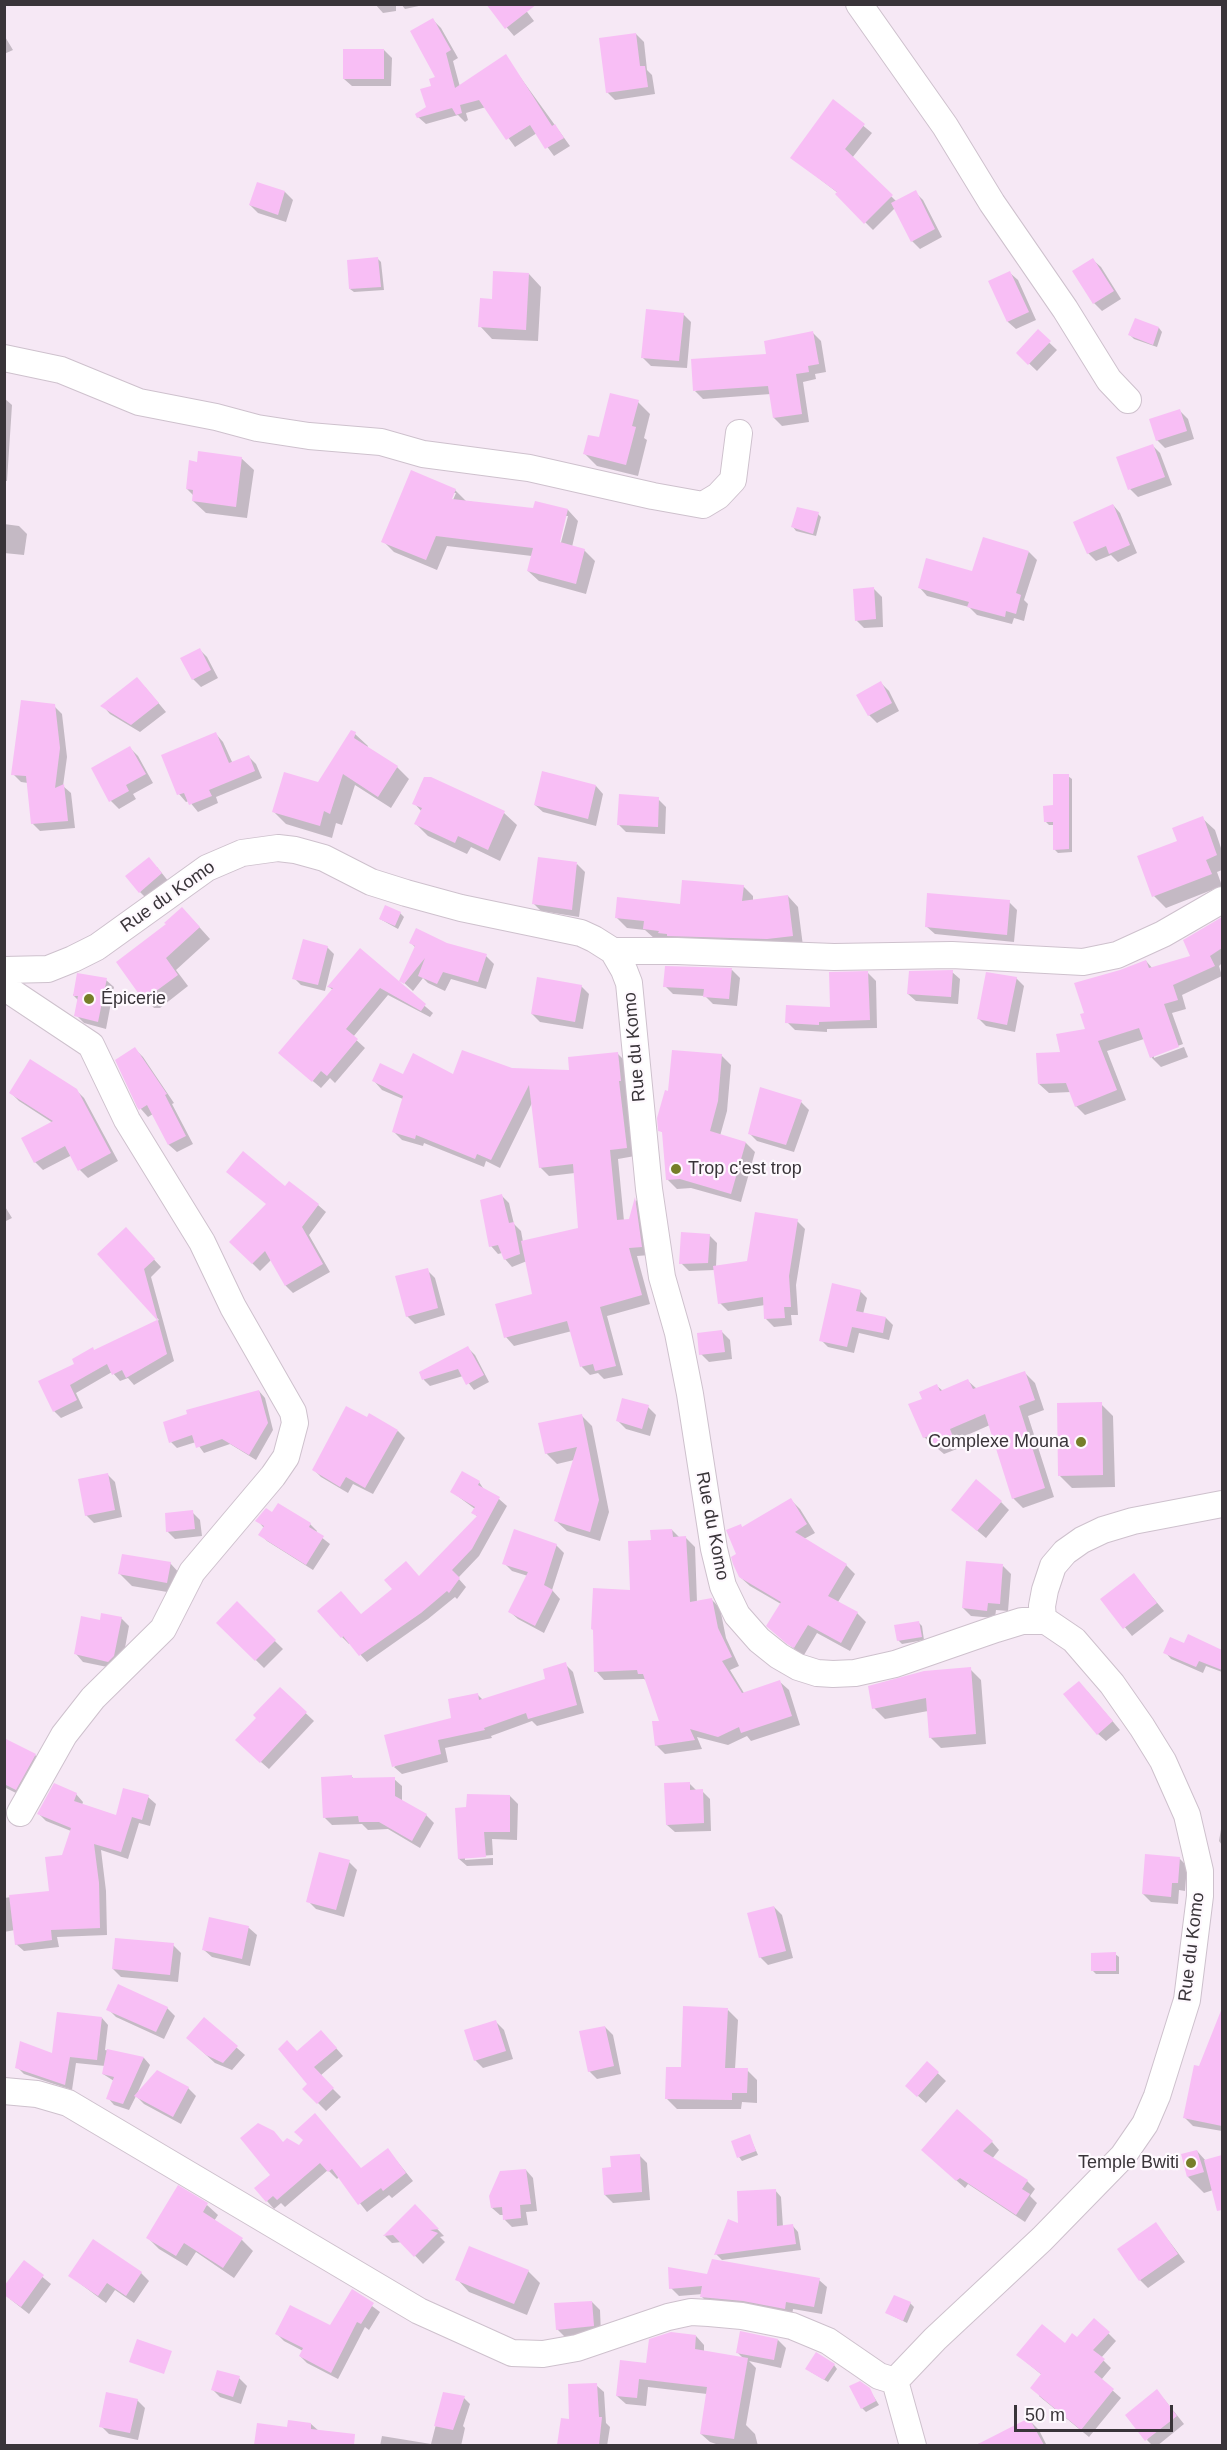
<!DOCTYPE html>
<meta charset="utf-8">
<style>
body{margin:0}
#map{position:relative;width:1227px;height:2450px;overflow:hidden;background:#f6e8f5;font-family:Helvetica,sans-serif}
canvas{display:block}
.frame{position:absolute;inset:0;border:6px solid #393439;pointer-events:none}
.scale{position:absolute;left:1014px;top:2405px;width:159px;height:27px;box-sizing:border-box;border:3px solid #393439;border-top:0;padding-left:8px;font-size:18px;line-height:21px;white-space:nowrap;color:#393439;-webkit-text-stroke:4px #fef9fe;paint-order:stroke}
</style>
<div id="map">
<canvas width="1227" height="2450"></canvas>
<div class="frame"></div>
<div class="scale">50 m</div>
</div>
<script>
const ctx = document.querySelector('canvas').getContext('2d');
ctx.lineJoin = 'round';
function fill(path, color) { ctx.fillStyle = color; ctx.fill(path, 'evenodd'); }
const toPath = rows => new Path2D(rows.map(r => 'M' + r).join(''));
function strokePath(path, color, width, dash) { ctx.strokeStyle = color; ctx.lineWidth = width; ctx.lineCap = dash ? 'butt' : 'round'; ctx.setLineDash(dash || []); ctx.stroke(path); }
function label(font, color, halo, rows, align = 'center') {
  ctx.font = font + ' Helvetica,sans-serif'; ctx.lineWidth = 4.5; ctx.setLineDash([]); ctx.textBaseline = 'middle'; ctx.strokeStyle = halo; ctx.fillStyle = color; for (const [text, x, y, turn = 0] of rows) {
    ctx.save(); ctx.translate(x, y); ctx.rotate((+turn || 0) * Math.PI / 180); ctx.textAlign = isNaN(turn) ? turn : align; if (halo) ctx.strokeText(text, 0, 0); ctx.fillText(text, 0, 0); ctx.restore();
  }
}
const shadow = toPath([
 [375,4,396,4,396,11,383,13],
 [401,4,428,4,405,9],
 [521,4,534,21,514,36,491,9],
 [433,20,441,28,458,58,453,61,460,87,505,56,570,146,554,156,537,133,515,147,486,107,466,113,468,120,465,122,458,115,426,124,418,117,427,108,437,78],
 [636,34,644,42,647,70,652,75,655,94,615,100,607,92],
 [4,35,13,50,4,54],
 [384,50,392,58,391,86,352,86,344,79],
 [833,101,872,133,852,158,897,202,915,192,923,200,942,237,920,249,912,241,895,208,873,230,837,194,838,193,792,158],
 [258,183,285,192,293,200,286,222,258,213,250,205],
 [377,258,381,262,384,290,354,292,350,289],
 [1093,260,1101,267,1121,299,1102,311,1094,303],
 [1010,273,1018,280,1036,320,1016,329,1008,322],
 [529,274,541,287,538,341,492,339,480,326,493,301],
 [683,314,691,322,687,368,651,366,643,358],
 [1135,320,1159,328,1162,332,1157,347,1134,339,1130,335],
 [1038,332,1057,350,1037,371,1018,353],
 [813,333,821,341,826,372,815,374,816,379,803,382,809,422,782,426,774,418,771,394,703,399,695,391],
 [4,398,12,405,7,481,4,481],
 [638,402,650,414,644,438,647,440,638,476,597,466,585,454],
 [1180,411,1188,419,1194,439,1165,448,1157,440],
 [1152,445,1160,453,1172,485,1138,497,1130,489],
 [241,458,254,470,247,518,206,513,193,501,194,496,187,489,198,463],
 [455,490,466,501,534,510,568,510,578,521,572,547,584,550,595,561,586,594,539,581,528,571,532,556,447,546,437,570,394,552,383,541],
 [452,493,456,493,450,507],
 [565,516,568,516,559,550,556,549],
 [1113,505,1120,513,1137,553,1118,562,1111,555,1096,561,1088,553],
 [818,514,821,517,816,536,796,531,793,527],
 [4,524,19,526,27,534,24,555,4,553],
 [1029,552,1037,560,1024,600,1028,604,1024,621,1014,618,1012,624,977,615,969,607,927,596,920,588,973,573],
 [874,589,882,597,883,627,864,628,856,620],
 [199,649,207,657,218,678,201,687,193,679,182,659],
 [881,683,889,691,899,711,877,723,869,715],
 [145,687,166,712,140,732,110,714,103,706],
 [54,706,62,714,67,757,63,786,71,793,75,828,40,831,32,823,28,783,21,782,13,774],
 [216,734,223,742,233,764,249,757,256,764,262,778,216,797,218,803,198,812,189,801,186,802,179,794],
 [355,734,368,746,367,748,397,767,409,779,391,808,355,785,342,825,336,823,332,838,286,824,274,812,319,784],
 [130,748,138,756,153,783,133,794,136,799,119,809,111,801,93,769],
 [1068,776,1072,779,1072,852,1058,853,1054,849,1054,825,1049,825,1045,821],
 [431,779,504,813,517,825,500,861,471,847,467,854,428,836,416,824,422,812,414,803],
 [596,786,603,794,596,826,543,812,535,805],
 [658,799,666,807,665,834,626,832,618,824],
 [1202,818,1215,830,1222,851,1222,870,1217,872,1222,886,1166,908,1154,896],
 [577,864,585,872,579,917,541,911,533,903],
 [157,867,169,882,148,900,140,892],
 [743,886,753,896,753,901,788,896,798,907,803,946,655,939,645,930,627,928,616,917,681,905],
 [1009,902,1017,910,1014,942,935,934,927,927],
 [400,913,404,917,398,929,380,919],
 [1222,918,1222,963,1219,966,1222,976,1182,995,1186,1009,1172,1013,1183,1044,1154,1055,1154,1058,1184,1047,1188,1057,1161,1067,1152,1058,1144,1039,1107,1051,1126,1100,1085,1115,1076,1106,1071,1092,1049,1093,1039,1084,1062,1053,1087,1030,1121,971,1146,961,1153,969,1192,957,1185,941],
 [193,920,210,939,176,970,188,986,160,1008,154,1008,143,996,118,962],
 [411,943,446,944,486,956,494,964,486,989,451,979,445,991,428,983,423,978,413,991,401,980,416,948],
 [327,947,334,954,325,991,301,985,294,978],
 [360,951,433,1013,430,1017,388,995,353,1037,365,1048,335,1083,330,1078,321,1088,288,1060,333,990,329,987],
 [666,968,732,970,740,978,737,1006,713,1004,705,996,673,994,665,986],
 [952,972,960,979,958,1004,916,1001,908,994],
 [868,973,876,981,877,1028,827,1029,827,1032,795,1030,787,1022,831,1008],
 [86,975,106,980,114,987,106,1029,84,1023,76,1015,79,1001,73,995],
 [1016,978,1024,986,1015,1032,986,1026,978,1018],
 [581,986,589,994,583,1029,540,1022,532,1014],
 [135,1049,143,1057,174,1103,172,1104,193,1144,177,1152,169,1145,153,1114,148,1117,141,1109,117,1061],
 [617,1053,626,1062,628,1089,626,1089,635,1156,618,1159,624,1221,630,1220,636,1200,643,1207,650,1255,637,1256,650,1304,607,1316,623,1375,604,1379,598,1373,590,1375,582,1367,572,1331,514,1346,506,1337,534,1295,527,1261,512,1267,505,1259,502,1253,498,1254,491,1246,502,1196,509,1203,514,1224,521,1231,523,1242,580,1230,575,1173,549,1176,540,1167,532,1103,500,1168,486,1161,484,1167,424,1143,423,1146,402,1140,394,1132,403,1099,382,1090,374,1081,404,1076,454,1076,511,1070,571,1072],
 [721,1055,731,1065,727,1111,720,1136,746,1143,755,1152,741,1202,691,1188,677,1189,667,1179,663,1133,660,1130,670,1093],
 [761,1089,801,1102,809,1110,794,1152,757,1141,749,1133],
 [76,1090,84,1098,118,1161,88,1178,80,1170,72,1155,43,1170,35,1162,23,1139,53,1123,19,1101,11,1093],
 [286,1188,318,1205,326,1212,309,1235,330,1272,293,1293,286,1286,271,1260,260,1271,231,1242],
 [4,1205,12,1218,4,1222],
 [797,1221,805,1229,796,1285,798,1315,791,1315,792,1325,774,1327,766,1319,765,1305,728,1311,720,1303,715,1270,689,1271,681,1263,709,1235,717,1243,716,1267,748,1262],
 [133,1237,161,1267,151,1277,174,1361,134,1385,128,1378,120,1381,112,1372,76,1393,83,1408,61,1418,54,1411,77,1364,95,1351,159,1320,99,1255],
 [427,1270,435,1278,445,1315,415,1324,407,1316],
 [860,1291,867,1298,863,1314,886,1318,893,1325,889,1340,859,1333,854,1353,828,1347,821,1340],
 [722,1332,730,1340,732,1359,709,1362,701,1354],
 [468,1348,475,1355,489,1382,474,1390,463,1376,430,1386,424,1380,421,1373],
 [1025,1373,1035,1383,1044,1410,1028,1416,1054,1497,1023,1508,1013,1498,990,1425,958,1439,962,1447,944,1454,924,1437,937,1386,943,1391,968,1381,977,1389],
 [259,1391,265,1398,273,1430,256,1460,230,1444,204,1453,196,1442,177,1448,171,1442],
 [1101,1404,1113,1416,1115,1487,1072,1488,1060,1476],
 [648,1407,656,1415,650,1436,626,1429,618,1421],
 [581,1415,592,1426,609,1512,600,1541,567,1531,556,1521,574,1460,557,1464,546,1453],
 [398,1431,405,1438,373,1494,353,1484,348,1493,321,1477,314,1470],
 [107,1474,115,1482,122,1517,94,1523,86,1515],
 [479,1482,485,1491,499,1499,507,1506,479,1556,458,1578,466,1587,457,1599,455,1597,428,1619,367,1662,350,1643,349,1644,342,1637,362,1616,420,1578,478,1517,473,1513,475,1509,452,1492],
 [791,1500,800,1509,815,1533,804,1539,846,1565,855,1574,838,1602,857,1613,866,1622,850,1651,817,1633,804,1655,798,1652,777,1634,781,1604,750,1586,740,1577,737,1555,740,1525,743,1528],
 [1001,1502,1009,1510,986,1538,961,1517],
 [278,1505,310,1524,317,1531,316,1533,330,1544,313,1570,267,1541,260,1534,264,1528,257,1520,273,1514],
 [192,1512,200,1520,202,1536,175,1539,167,1531],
 [672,1530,680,1538,686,1538,695,1547,697,1602,712,1600,720,1608,726,1638,739,1666,730,1670,744,1693,780,1682,789,1690,800,1725,751,1741,747,1736,728,1745,697,1737,702,1749,665,1754,656,1745,661,1722,647,1681,644,1679,604,1680,596,1671,653,1542],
 [556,1545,564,1553,552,1590,560,1599,544,1633,518,1619,510,1612,528,1576,512,1571,504,1563],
 [170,1563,182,1576,179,1594,132,1586,120,1574],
 [1003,1566,1011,1574,1008,1611,996,1610,995,1618,971,1616,963,1608],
 [1134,1575,1164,1611,1132,1636,1102,1599],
 [237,1604,283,1649,264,1668,218,1623],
 [121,1618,129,1626,122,1664,117,1669,83,1662,76,1654],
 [918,1622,922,1626,924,1640,902,1644,898,1640],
 [1189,1636,1222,1652,1222,1672,1206,1666,1203,1673,1171,1659,1165,1652,1185,1645],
 [565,1664,573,1672,584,1713,537,1726,532,1721,491,1736,492,1738,445,1748,448,1762,402,1774,394,1767,453,1719,477,1694,483,1700,547,1680],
 [970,1669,981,1680,986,1744,941,1748,930,1737,928,1711,885,1719,874,1708],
 [280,1689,314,1721,269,1769,245,1748,258,1718],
 [1087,1691,1120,1730,1106,1741,1098,1734],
 [4,1739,35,1755,43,1763,24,1797,4,1787],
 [351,1776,355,1780,394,1779,402,1786,402,1801,426,1815,434,1823,420,1848,388,1829,368,1830,362,1824,332,1825,324,1817],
 [689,1783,697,1791,702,1791,710,1799,711,1831,675,1832,667,1825],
 [76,1794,83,1802,82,1805,117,1817,148,1797,156,1804,150,1826,139,1823,128,1859,101,1850,106,1891,107,1935,57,1937,59,1947,24,1951,16,1944,15,1930,4,1932,4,1898,50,1892,71,1831,46,1821,39,1814],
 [510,1796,518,1804,517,1840,492,1839,493,1855,465,1857,465,1860,493,1858,493,1865,467,1866,459,1859,468,1809],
 [1222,1823,1222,1845,1219,1841],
 [1179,1858,1187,1866,1185,1891,1179,1890,1178,1904,1151,1902,1143,1894],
 [349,1862,357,1870,344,1917,316,1909,308,1901],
 [774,1907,782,1915,793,1958,768,1965,760,1957],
 [211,1919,249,1928,257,1935,250,1966,212,1957,204,1950],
 [173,1945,181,1953,178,1982,121,1977,113,1969],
 [1115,1954,1119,1957,1119,1974,1096,1974,1093,1971],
 [167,2008,175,2016,164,2039,116,2017,108,2009],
 [728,2010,738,2020,735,2069,747,2070,757,2080,757,2103,742,2102,741,2109,677,2109,667,2099,682,2069],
 [1221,2015,1222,2016,1222,2131,1193,2126,1185,2118,1200,2068],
 [102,2018,108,2025,105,2050,144,2058,150,2065,136,2096,188,2088,196,2096,181,2124,144,2104,136,2096,129,2110,114,2105,108,2098,114,2081,103,2074,105,2066,76,2063,72,2090,24,2074,17,2067,53,2055],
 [204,2019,245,2055,232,2070,215,2063,195,2045],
 [496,2022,504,2030,513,2059,483,2068,475,2060],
 [605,2027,613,2035,621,2074,597,2079,589,2071],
 [329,2040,343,2056,320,2076,341,2097,326,2111,304,2089,309,2084,297,2053],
 [927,2063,946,2081,926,2103,907,2086],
 [749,2135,758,2155,742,2161,739,2157],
 [992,2142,999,2150,992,2159,1027,2181,1035,2189,1030,2196,1037,2203,1025,2222,968,2184,965,2188,931,2158],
 [283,2143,300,2147,361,2169,388,2150,413,2181,392,2198,389,2195,367,2212,339,2177,337,2179,328,2170,285,2207,281,2203,274,2209,267,2201,272,2175],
 [1197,2151,1206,2161,1222,2157,1222,2204,1214,2196,1213,2190,1204,2193,1188,2177],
 [639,2155,647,2163,650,2200,613,2203,605,2195,613,2169],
 [526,2170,533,2178,537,2211,526,2212,528,2225,512,2227,505,2220,504,2215,500,2215,492,2208],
 [775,2190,781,2197,783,2227,792,2225,798,2232,801,2250,722,2260,716,2254,740,2226],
 [207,2205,218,2215,214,2221,242,2240,253,2251,234,2278,196,2252,187,2266,159,2249,148,2238],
 [415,2206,444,2236,440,2237,445,2242,423,2264,402,2242,392,2243,385,2236],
 [1156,2224,1185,2262,1148,2288,1140,2280],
 [24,2262,51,2284,29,2314,10,2299],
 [528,2271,540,2283,527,2315,469,2292,457,2279],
 [141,2273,149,2281,134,2303,115,2290,106,2303,70,2276],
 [708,2276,819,2280,827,2287,822,2314,793,2309,792,2316,710,2305,702,2297,703,2294,679,2296,671,2288],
 [352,2291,380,2312,369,2330,365,2327,338,2379,307,2363,300,2356,303,2351,284,2341,277,2334,330,2327],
 [592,2302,600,2310,601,2334,565,2337,557,2329],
 [910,2303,914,2307,907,2323,887,2313],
 [1095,2320,1116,2341,1101,2358,1111,2368,1101,2380,1121,2398,1089,2437,1039,2396,1042,2375,1026,2362,1077,2339],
 [696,2336,704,2345,704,2352,744,2359,737,2352,778,2340,786,2348,781,2368,749,2361,756,2368,746,2425,755,2434,758,2446,722,2446,710,2442,701,2434,707,2394,648,2387,646,2406,626,2404,617,2396,647,2364],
 [834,2365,837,2369,828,2382,811,2372],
 [239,2378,247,2386,241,2404,220,2397,212,2389],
 [596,2385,604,2392,606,2423,610,2427,607,2446,559,2446,562,2420,570,2421],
 [869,2389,879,2405,866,2412,862,2408],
 [444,2393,464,2398,470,2404,463,2426,465,2428,461,2446,380,2446,382,2436,431,2444],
 [1164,2399,1184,2424,1157,2446,1153,2446,1147,2440],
 [137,2400,145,2408,138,2440,109,2434,101,2426],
 [1029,2420,1039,2430,1047,2446,971,2446,985,2442],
 [311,2424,336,2446,256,2446,258,2425,289,2428]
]);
const building = toPath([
 [486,4,537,4,505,29],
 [433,18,451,50,446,53,455,88,506,54,552,126,555,124,564,138,545,149,530,125,506,140,479,100,460,105,462,113,456,115,452,108,417,118,415,114,426,107,420,89,431,86,429,79,435,77,410,31],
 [636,33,640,66,645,66,648,87,606,93,599,38],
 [343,49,384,49,384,79,343,79],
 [833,99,865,124,845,149,893,195,864,224,835,194,837,192,790,158],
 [257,182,285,191,278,215,249,205],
 [916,190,935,229,911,242,891,203],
 [378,257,381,287,349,289,347,260],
 [1093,258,1114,291,1093,304,1072,271],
 [493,271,529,273,526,330,478,327,480,298,492,299],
 [1010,271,1029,312,1007,322,988,281],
 [646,309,684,313,679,361,641,358],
 [1135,318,1159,327,1153,345,1128,335],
 [1038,329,1051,341,1028,365,1016,353],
 [813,331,819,364,808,366,809,372,796,374,802,414,773,418,768,386,693,391,691,359,766,354,764,341],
 [610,393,639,400,632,426,636,427,626,465,583,454,588,435,599,437],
 [1180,409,1187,431,1156,441,1149,419],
 [1153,444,1165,477,1128,490,1116,457],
 [198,451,242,457,236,507,192,501,193,490,186,489,189,460,197,462],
 [411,470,456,489,452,499,533,508,535,501,568,509,560,542,585,549,576,584,527,571,533,548,436,536,426,560,381,542],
 [1113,504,1130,545,1109,554,1106,546,1087,554,1073,522],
 [797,507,819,512,813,534,791,527],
 [983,537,1029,551,1016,593,1021,595,1016,614,1006,611,1005,617,967,607,969,602,918,588,926,558,972,571],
 [874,587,876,619,855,621,853,589],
 [200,648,211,670,192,680,180,658],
 [137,677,159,703,131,725,100,706],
 [881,681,892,703,868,716,856,695],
 [21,700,55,704,60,748,55,788,64,784,68,821,31,824,26,776,11,775],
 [351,730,356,732,354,738,398,766,378,797,343,774,330,814,324,811,320,826,272,812,284,772,318,782],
 [216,732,229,763,249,755,255,771,209,790,212,796,189,805,184,793,177,795,161,755],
 [130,746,146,774,126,785,129,791,109,802,91,768],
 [542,771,596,785,588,819,534,805],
 [1053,774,1069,774,1069,849,1053,850,1053,822,1044,822,1043,806,1053,805],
 [424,777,431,777,505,811,488,850,458,836,455,843,414,824,422,808,412,804],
 [619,794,659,797,658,827,617,825],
 [1203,816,1217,855,1206,860,1212,874,1152,897,1137,856,1177,841,1172,828],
 [149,857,162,873,139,893,125,876],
 [538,857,577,862,572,910,532,904],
 [682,880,744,885,742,901,788,895,793,936,767,939,667,936,667,934,658,933,659,931,643,929,644,921,615,918,617,897,680,904],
 [927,893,1010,900,1007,935,925,927],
 [385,905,401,912,395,926,379,919],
 [182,907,200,927,166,958,178,975,148,997,141,997,116,962,166,924,164,923],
 [1222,917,1222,948,1210,956,1215,966,1173,985,1178,1000,1164,1004,1179,1047,1150,1058,1139,1028,1098,1041,1117,1090,1075,1107,1066,1083,1038,1084,1036,1053,1060,1052,1056,1034,1085,1029,1080,1014,1084,1013,1074,983,1120,970,1146,960,1149,968,1190,956,1183,940],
 [416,928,447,943,487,954,478,982,443,972,437,984,418,976,425,958,404,984,399,981,415,946,409,943],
 [303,939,328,946,318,985,292,979],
 [360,948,426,1004,421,1011,380,988,346,1029,358,1039,327,1076,321,1071,312,1082,278,1053,333,988,327,987],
 [665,966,732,968,729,999,703,997,704,989,663,987],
 [953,970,951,997,907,994,909,971],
 [868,971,870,1020,819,1022,819,1025,785,1023,786,1005,830,1007,829,972],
 [986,972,1017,977,1007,1025,977,1019],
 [77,973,107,978,98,1022,74,1016,78,996,73,996],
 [537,977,582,985,575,1022,531,1014],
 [135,1047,167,1094,165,1095,186,1136,168,1145,147,1105,139,1110,137,1107,115,1060],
 [462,1050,512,1068,569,1070,568,1057,618,1052,621,1081,619,1081,627,1148,610,1150,617,1220,629,1219,635,1197,642,1247,629,1248,642,1295,600,1307,616,1366,595,1371,593,1364,580,1367,567,1321,504,1338,495,1304,532,1294,521,1241,578,1228,573,1164,539,1168,529,1085,491,1160,477,1154,475,1159,416,1135,415,1139,392,1132,403,1096,372,1081,380,1063,403,1074,413,1053,453,1074],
 [672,1050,722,1054,718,1101,710,1131,746,1142,731,1194,680,1179,666,1180,662,1132,658,1131,657,1118,665,1090,668,1091],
 [30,1059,77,1089,111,1153,78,1171,65,1146,34,1163,21,1138,53,1121,9,1093],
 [760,1087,802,1100,786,1145,748,1134],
 [243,1151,285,1186,289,1181,319,1204,302,1227,323,1264,285,1286,265,1251,252,1264,229,1242,266,1204,226,1172],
 [502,1194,509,1223,514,1222,520,1254,504,1260,498,1245,489,1247,480,1200],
 [755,1212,798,1219,789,1276,791,1307,784,1307,785,1318,764,1319,763,1297,718,1304,713,1266,747,1261],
 [126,1227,155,1259,144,1269,167,1354,126,1378,122,1370,112,1375,107,1364,70,1385,77,1400,53,1412,38,1381,74,1364,72,1359,93,1347,94,1350,157,1320,97,1254],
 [681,1232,710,1234,708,1263,679,1264],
 [428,1268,438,1308,406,1317,395,1276],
 [832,1283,861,1290,856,1311,886,1317,883,1333,852,1327,847,1347,819,1341],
 [722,1330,725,1352,699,1355,697,1333],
 [468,1346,484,1375,466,1385,458,1369,422,1380,419,1372],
 [1025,1371,1035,1400,1019,1406,1045,1488,1012,1499,985,1414,950,1429,953,1437,933,1445,929,1436,923,1438,908,1404,922,1399,919,1392,937,1384,940,1391,968,1379,973,1389],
 [259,1390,268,1423,249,1455,222,1439,196,1448,192,1435,169,1443,163,1422,187,1414,186,1410],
 [622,1398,649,1405,642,1429,616,1421],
 [1102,1402,1103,1475,1058,1476,1057,1403],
 [346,1406,367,1417,369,1413,398,1430,365,1488,346,1477,340,1487,312,1470],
 [582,1414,599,1500,590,1532,554,1521,577,1447,545,1454,538,1423],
 [462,1471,480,1481,478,1485,500,1497,472,1549,452,1570,460,1578,449,1593,447,1591,421,1613,359,1656,343,1636,341,1638,317,1611,341,1591,361,1614,392,1589,384,1580,406,1561,419,1576,477,1516,471,1513,475,1507,450,1492],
 [108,1473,115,1510,85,1516,78,1479],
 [976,1479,1002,1501,977,1531,951,1510],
 [791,1498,807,1524,795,1532,847,1564,828,1596,858,1612,841,1643,808,1625,794,1648,787,1644,766,1626,781,1602,739,1577,733,1564,731,1557,736,1554,726,1530,741,1524,742,1527],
 [278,1503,311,1523,309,1527,324,1536,306,1565,258,1535,264,1526,255,1521,266,1508,272,1512],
 [193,1510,195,1529,166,1532,165,1513],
 [514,1529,557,1544,544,1585,553,1590,535,1626,508,1612,528,1572,502,1564],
 [672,1529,673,1537,686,1536,690,1602,712,1598,718,1628,732,1657,722,1661,742,1693,780,1680,792,1716,741,1733,739,1727,718,1737,690,1729,695,1740,655,1746,652,1721,659,1721,643,1674,638,1674,637,1670,594,1672,593,1630,591,1629,593,1588,630,1590,628,1541,651,1540,650,1530],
 [122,1554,171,1562,167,1583,118,1574],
 [966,1561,1003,1564,1000,1604,988,1603,987,1611,962,1608],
 [1134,1573,1157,1603,1123,1629,1100,1599],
 [237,1601,276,1640,255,1661,216,1623],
 [101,1613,122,1617,114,1656,108,1662,74,1654,81,1616,100,1620],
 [919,1621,922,1637,897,1641,894,1625],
 [1188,1634,1222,1650,1222,1670,1199,1661,1196,1667,1163,1653,1170,1637,1184,1643],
 [566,1662,577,1705,528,1719,526,1713,484,1728,485,1730,438,1740,441,1754,392,1767,384,1735,451,1718,448,1699,478,1693,479,1700,545,1679,543,1669],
 [971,1667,976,1734,929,1738,926,1698,872,1709,868,1686,924,1671],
 [1079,1681,1113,1721,1097,1735,1063,1694],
 [280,1687,307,1712,260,1763,235,1740,256,1718,253,1715],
 [4,1738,36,1754,16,1790,4,1784],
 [352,1775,352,1778,395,1777,395,1796,427,1814,412,1841,379,1822,359,1822,358,1816,323,1818,321,1777],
 [690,1782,690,1790,703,1789,704,1823,666,1825,664,1783],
 [54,1783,77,1793,74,1801,116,1815,123,1788,149,1795,142,1820,132,1817,121,1852,94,1844,99,1883,100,1928,51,1930,52,1940,15,1945,9,1895,49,1891,45,1857,62,1855,71,1828,37,1814],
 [467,1794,510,1795,510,1832,484,1832,486,1857,458,1859,455,1808,466,1807],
 [319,1852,350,1860,336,1910,306,1902],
 [1145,1854,1180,1857,1178,1883,1172,1883,1171,1897,1142,1894],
 [774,1906,786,1951,759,1958,747,1913],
 [209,1917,249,1926,242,1959,202,1950],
 [115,1938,174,1943,170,1975,112,1969],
 [1116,1952,1116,1971,1091,1971,1091,1953],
 [118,1984,168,2007,156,2032,106,2010],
 [683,2006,728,2008,725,2068,748,2068,747,2093,732,2093,732,2100,665,2099,666,2067,681,2067],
 [1222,2008,1222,2126,1183,2118,1194,2065,1199,2066],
 [57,2012,102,2017,97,2060,70,2057,65,2085,15,2068,20,2041,52,2053],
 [204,2017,238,2046,223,2063,206,2055,186,2038],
 [496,2020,506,2051,474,2061,464,2030],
 [605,2026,614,2066,588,2072,579,2031],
 [321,2030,337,2048,314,2067,334,2088,317,2104,302,2089,307,2084,278,2049,287,2040,297,2051],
 [107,2049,144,2057,123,2104,106,2099,114,2077,102,2074],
 [927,2061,939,2072,917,2097,905,2086],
 [157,2070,189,2087,173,2117,134,2096],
 [957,2109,993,2141,983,2151,1028,2180,1022,2189,1030,2194,1016,2215,960,2178,956,2181,921,2150],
 [315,2113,361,2168,388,2148,406,2173,383,2191,381,2188,358,2205,332,2169,328,2172,320,2163,277,2200,273,2196,266,2202,254,2188,270,2175,240,2138,258,2123,274,2131,283,2142,287,2138,299,2145,303,2140,294,2132],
 [750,2134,756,2151,737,2158,731,2141],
 [1197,2150,1204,2172,1187,2177,1181,2154],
 [640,2154,642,2192,604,2195,602,2168,611,2167,610,2156],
 [1222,2155,1222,2210,1217,2211,1204,2160],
 [526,2169,531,2204,520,2205,521,2218,503,2220,502,2207,491,2208,489,2196,500,2171],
 [178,2185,208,2203,203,2212,243,2238,223,2268,184,2243,176,2256,146,2238],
 [776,2189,777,2226,793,2224,796,2244,714,2255,728,2219,738,2223,737,2191],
 [415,2204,439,2229,430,2230,438,2233,414,2257,393,2235,383,2236],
 [1156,2222,1178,2254,1139,2281,1117,2249],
 [93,2239,142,2272,126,2296,107,2283,98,2296,68,2276],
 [469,2246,529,2270,514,2304,455,2280],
 [712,2259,820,2278,814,2307,786,2302,785,2309,743,2301,700,2297,702,2286,669,2289,668,2267,707,2274],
 [24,2260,44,2275,21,2307,4,2295,4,2286],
 [352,2289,374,2303,361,2324,357,2322,331,2373,299,2356,303,2348,275,2334,290,2305,330,2325],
 [894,2295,911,2302,903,2321,885,2313],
 [592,2301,594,2326,556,2330,554,2303],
 [1094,2318,1110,2332,1093,2350,1105,2359,1094,2372,1114,2389,1081,2430,1030,2388,1041,2374,1016,2355,1042,2324,1065,2343,1072,2333,1077,2337],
 [740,2331,778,2339,774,2360,736,2353],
 [671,2332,696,2335,695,2349,748,2358,734,2439,700,2434,707,2387,639,2379,637,2398,616,2396,620,2360,646,2363,649,2339],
 [137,2339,172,2351,164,2374,129,2362],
 [816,2352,835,2364,824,2380,805,2369],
 [217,2370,240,2376,233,2397,211,2390],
 [860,2381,870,2388,876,2401,861,2409,849,2386],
 [597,2383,599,2417,602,2417,599,2445,557,2445,561,2418,569,2419,568,2384],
 [1157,2389,1177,2416,1145,2441,1125,2415],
 [106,2392,138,2399,130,2433,99,2427],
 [443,2392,465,2396,453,2430,434,2426],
 [1029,2418,1044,2445,976,2445],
 [288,2420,311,2423,311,2429,355,2434,354,2445,254,2445,257,2423,287,2427]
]);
const minor = toPath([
 [859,4,945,126,992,203,1065,309,1109,380,1128,400],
 [4,358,61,370,139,402,216,417,257,428,309,436,381,442,423,454,529,468,653,496,703,505,718,496,733,480,739,433],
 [613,951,677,951,834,957,952,955,1083,962,1117,955,1163,934,1222,900],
 [4,970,48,969,73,959,97,947,207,868,242,853,278,848,295,850,324,858,371,882,406,893,461,908,581,933,594,939,613,951,624,970,629,983,649,1189,662,1277,678,1333,690,1394,714,1549,723,1586,737,1615,759,1640,779,1656,798,1667,817,1673,833,1674,855,1673,895,1664,996,1629,1022,1621,1042,1621,1043,1619,1074,1640,1112,1684,1142,1727,1163,1761,1187,1815,1200,1871,1200,1896,1187,2000,1157,2096,1145,2124,1123,2156,1042,2239,935,2339,895,2381],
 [4,987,91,1045,127,1120,202,1242,233,1307,293,1412,295,1423,286,1457,273,1476,192,1572,163,1629,93,1698,64,1735,20,1813],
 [1043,1619,1042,1606,1045,1590,1053,1566,1065,1552,1082,1540,1103,1530,1133,1521,1222,1504],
 [4,2091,37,2094,68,2103,419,2311,512,2353,543,2354,577,2348,668,2317,691,2312,709,2313,742,2316,792,2326,828,2341,879,2376,895,2381],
 [895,2381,913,2446]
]);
const markers = [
 [89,999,6,"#767e29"],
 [676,1169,6,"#767e29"],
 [1081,1442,6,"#767e29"],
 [1191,2163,6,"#767e29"]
];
const streetNames = [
 ["Rue du Komo",168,897,-35],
 ["Rue du Komo",635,1047,-95],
 ["Rue du Komo",712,1526,79],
 ["Rue du Komo",1192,1947,-83]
];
const poiNames = [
 ["Épicerie",101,999],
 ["Trop c'est trop",688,1169],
 ["Complexe Mouna",1069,1442,"right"],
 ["Temple Bwiti",1179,2163,"right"]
];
fill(shadow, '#0003');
fill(building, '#f8bef5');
strokePath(minor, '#cec1cd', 28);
strokePath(minor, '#fff', 26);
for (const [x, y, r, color] of markers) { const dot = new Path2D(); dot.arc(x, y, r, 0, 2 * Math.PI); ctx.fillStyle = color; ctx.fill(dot); strokePath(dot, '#fef9fe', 2); }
label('18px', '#393439', '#fef9fe', streetNames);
label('18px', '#393439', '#fef9fe', poiNames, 'left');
</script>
